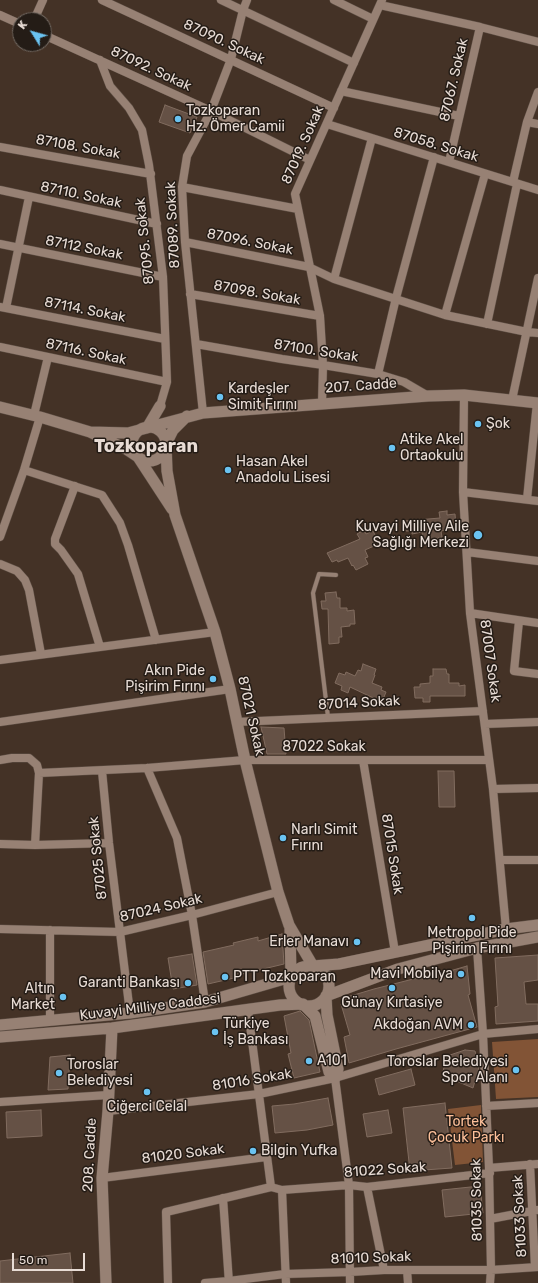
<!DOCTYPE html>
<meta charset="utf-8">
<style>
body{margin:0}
#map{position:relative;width:538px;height:1283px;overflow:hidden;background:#443226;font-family:Rubik,sans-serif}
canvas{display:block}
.north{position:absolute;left:12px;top:12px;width:40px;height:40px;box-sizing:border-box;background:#241c16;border:1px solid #726962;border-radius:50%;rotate:307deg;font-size:11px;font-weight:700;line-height:16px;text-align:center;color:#e8dcd5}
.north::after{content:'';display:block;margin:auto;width:14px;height:18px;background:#6ac3f1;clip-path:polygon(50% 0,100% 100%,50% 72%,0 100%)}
.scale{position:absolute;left:12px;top:1253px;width:73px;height:18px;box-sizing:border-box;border:2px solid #e8dcd5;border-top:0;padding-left:5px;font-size:12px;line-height:14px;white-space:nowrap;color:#e8dcd5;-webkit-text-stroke:3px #241c16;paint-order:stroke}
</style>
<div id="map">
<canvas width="538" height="1283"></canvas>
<div class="north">K</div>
<div class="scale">50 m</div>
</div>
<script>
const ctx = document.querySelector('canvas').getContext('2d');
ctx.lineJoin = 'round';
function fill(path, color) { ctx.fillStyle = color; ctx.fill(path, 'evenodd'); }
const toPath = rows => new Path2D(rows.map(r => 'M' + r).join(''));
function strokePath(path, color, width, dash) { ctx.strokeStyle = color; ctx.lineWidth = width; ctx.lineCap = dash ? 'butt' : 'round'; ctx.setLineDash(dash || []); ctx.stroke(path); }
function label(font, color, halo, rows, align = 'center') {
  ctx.font = font + ' Rubik,sans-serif'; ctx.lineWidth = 3; ctx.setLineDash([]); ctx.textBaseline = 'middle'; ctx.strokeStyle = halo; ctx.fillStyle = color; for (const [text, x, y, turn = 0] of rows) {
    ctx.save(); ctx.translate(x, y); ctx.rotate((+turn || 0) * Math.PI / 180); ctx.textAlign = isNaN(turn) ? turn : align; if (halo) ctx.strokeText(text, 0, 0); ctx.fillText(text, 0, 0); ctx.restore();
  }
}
const green = toPath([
 [538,1039,538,1097,496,1099,492,1042],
 [481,1105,483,1162,455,1165,448,1109]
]);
const building = toPath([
 [165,105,197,117,190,133,159,122,165,105],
 [447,511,447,515,455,514,456,526,450,526,451,529,441,531,442,537,438,538,439,545,426,546,425,541,423,541,422,532,412,534,412,531,406,531,405,521,440,518,439,512,447,511],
 [364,530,366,534,373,531,378,541,372,543,374,546,365,550,368,557,365,558,368,564,356,570,353,565,352,566,348,558,338,562,337,560,332,562,327,553,360,539,357,534,364,530],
 [336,592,337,598,340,598,340,608,347,608,347,611,354,610,355,624,350,624,350,626,341,627,342,637,339,637,339,643,329,644,328,609,322,609,321,601,326,601,325,593,336,592],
 [363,664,376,669,374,675,375,675,372,683,382,687,381,690,386,692,382,702,350,687,348,693,341,690,342,686,335,683,339,673,345,675,346,672,355,676,358,670,361,671,363,664],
 [433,669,446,669,447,674,449,674,449,683,459,683,459,686,465,685,465,696,430,696,430,702,423,702,423,698,415,698,414,687,420,687,420,684,430,683,430,676,433,676,433,669],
 [261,727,284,728,286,754,267,754,261,727],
 [438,771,454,771,455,807,439,807,438,771],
 [282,934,284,964,234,976,234,978,208,984,203,952,234,945,233,943,258,937,258,941,282,934],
 [192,954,197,985,173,989,168,958,192,954],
 [538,955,538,980,524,982,526,1004,538,1004,538,1021,496,1024,495,1007,498,1006,495,958,538,955],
 [467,966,470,994,468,995,477,1027,396,1049,349,1063,344,1037,350,1035,341,1004,347,997,374,989,421,977,422,979,467,966],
 [300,1011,309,1020,320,1072,294,1078,288,1054,291,1053,284,1016,300,1011],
 [465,1050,475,1051,479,1067,473,1088,442,1075,447,1056,465,1050],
 [70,1055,68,1089,48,1090,50,1057,70,1055],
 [411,1069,415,1085,379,1095,375,1079,411,1069],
 [328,1098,333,1125,307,1130,275,1133,272,1106,294,1104,328,1098],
 [445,1103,452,1168,410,1171,403,1108,445,1103],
 [41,1110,42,1136,7,1138,6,1112,41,1110],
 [388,1110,392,1133,367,1137,363,1114,388,1110],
 [480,1186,483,1213,445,1217,442,1190,480,1186],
 [70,1253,73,1283,0,1283,0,1261,70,1253]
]);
const lane = toPath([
 [328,717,313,593,319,574,336,575]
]);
const street = toPath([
 [102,0,334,108],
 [221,0,354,63],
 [334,0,373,19],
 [380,5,480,27,538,42],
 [0,15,20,24],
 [34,20,43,0],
 [44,35,211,111,310,160],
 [100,60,110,86,129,108,142,130,149,165,163,277,167,382,160,406],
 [341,91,459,116],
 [527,122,538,124],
 [327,124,538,190],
 [0,147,151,174],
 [449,162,480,27],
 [513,182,527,122,538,92],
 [182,187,298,209],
 [0,190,157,224],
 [185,242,309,267,334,279,445,315,527,332,538,333],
 [0,244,163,277],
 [334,279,372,138],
 [190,294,320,316],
 [0,307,165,339],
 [6,308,29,197],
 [445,315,485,174],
 [487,324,517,184],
 [196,344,282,359,323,365,378,374,404,382,428,396],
 [0,347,167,382],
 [378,374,396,298,434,157],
 [464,395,463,492,470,613,493,789,506,929],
 [512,400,538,278],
 [322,404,323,365,320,316,295,194,382,0],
 [203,413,185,242,182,187,187,156,211,111,231,59,243,10,247,0],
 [34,415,48,357],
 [24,470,102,495,120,523,128,545,156,640],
 [75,486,55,539,55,544,61,550,78,574,100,647],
 [463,492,538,501],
 [527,499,537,403],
 [0,537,24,470,40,417],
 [467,552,538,561],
 [0,564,17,571,25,580,29,590,41,654],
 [470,613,538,623],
 [519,621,514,671,538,674],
 [0,660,215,632],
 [0,722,230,689],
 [236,722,483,711],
 [485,724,538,722],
 [0,760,12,758,29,758,37,765,39,773,35,845],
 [363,760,395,952],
 [147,768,177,838,192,915,205,1002],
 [102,771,109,843,130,1013],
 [39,773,147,768,245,760,489,760],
 [493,789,538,788],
 [0,844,35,845,109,843],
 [501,860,538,860],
 [0,929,120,932,192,915,278,892],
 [477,948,483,1034,489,1168,491,1270,490,1283],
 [248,1010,271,1187,282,1190,349,1185,367,1187,490,1173],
 [50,1021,50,930],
 [335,1078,349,1185,350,1283],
 [0,1102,108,1095],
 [486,1106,538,1103],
 [108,1111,259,1094,335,1078,483,1034,538,1029],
 [530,1164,535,1267],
 [489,1168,538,1164],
 [102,1178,266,1157],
 [367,1187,384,1270],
 [282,1190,286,1283],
 [223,1198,229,1283],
 [490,1219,537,1210],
 [407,1270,408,1283],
 [168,1283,166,1212,271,1187],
 [205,1283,229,1281,285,1274,350,1272,384,1270,491,1270,538,1267]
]);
const secondary = toPath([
 [0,407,40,417,90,432,126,449,138,457,172,509],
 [187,416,173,430,166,444,167,471,175,515,215,632,230,689,245,760,278,892,289,925,313,966,339,964,506,929,538,925],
 '132 444a17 17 0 1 1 34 0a17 17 0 1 1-34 0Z',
 [147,428,160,406],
 [90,432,128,433,203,413,428,396,464,395,538,403],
 '289 986a20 20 0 1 1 40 0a20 20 0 1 1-40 0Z',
 [0,1025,130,1013,205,1002,291,977,290,928],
 [0,1037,112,1028,280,1005,303,1004,315,1016,329,1072,335,1078,338,1069,327,1015,326,996,398,969,477,948,538,937],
 [106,1283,102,1178,108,1111,112,1028]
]);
const markers = [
 [178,119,4,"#6ac3f1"],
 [220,397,4,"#6ac3f1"],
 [478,424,4,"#6ac3f1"],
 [392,448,4,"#6ac3f1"],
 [228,470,4,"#6ac3f1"],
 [478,535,5,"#6ac3f1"],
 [213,679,4,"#6ac3f1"],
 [283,838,4,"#6ac3f1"],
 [472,918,4,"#6ac3f1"],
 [357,942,4,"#6ac3f1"],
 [461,974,4,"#6ac3f1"],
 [225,977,4,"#6ac3f1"],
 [188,983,4,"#6ac3f1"],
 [392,988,4,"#6ac3f1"],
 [63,997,4,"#6ac3f1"],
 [471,1025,4,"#6ac3f1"],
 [215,1032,4,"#6ac3f1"],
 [309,1061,4,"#6ac3f1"],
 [516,1070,4,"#6ac3f1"],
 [59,1073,4,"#6ac3f1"],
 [147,1092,4,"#6ac3f1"],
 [253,1151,4,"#6ac3f1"]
];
const streetNames = [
 ["87090. Sokak",224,42,25],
 ["87092. Sokak",151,69,25],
 ["87067. Sokak",454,80,-77],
 ["87019. Sokak",303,145,-66],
 ["87058. Sokak",436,145,17],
 ["87108. Sokak",78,147,10],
 ["87110. Sokak",81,195,12],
 ["87089. Sokak",173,225,-93],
 ["87095. Sokak",145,241,-96],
 ["87096. Sokak",250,242,11],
 ["87112 Sokak",84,248,11],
 ["87098. Sokak",257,293,10],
 ["87114. Sokak",85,310,11],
 ["87100. Sokak",316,351,9],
 ["87116. Sokak",86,352,12],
 ["207. Cadde",361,386,-4],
 ["87007 Sokak",490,661,82],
 ["87014 Sokak",359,703,-3],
 ["87021 Sokak",251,716,77],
 ["87022 Sokak",324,747],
 ["87015 Sokak",392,854,81],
 ["87025 Sokak",98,858,-96],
 ["87024 Sokak",161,908,-13],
 ["Kuvayi Milliye Caddesi",150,1007,-7],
 ["81016 Sokak",252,1080,-9],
 ["81020 Sokak",183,1154,-7],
 ["208. Cadde",90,1155,-87],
 ["81022 Sokak",385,1170,-4],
 ["81035 Sokak",477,1200,-91],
 ["81033 Sokak",520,1216,-93],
 ["81010 Sokak",371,1258,-2]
];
const poiNames = [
 ["Tozkoparan",186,111],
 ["Hz. Ömer Camii",186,127],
 ["Kardeşler",228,389],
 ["Simit Fırını",228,405],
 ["Şok",486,424],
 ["Atike Akel",400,440],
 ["Ortaokulu",400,456],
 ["Hasan Akel",236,462],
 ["Anadolu Lisesi",236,478],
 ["Kuvayi Milliye Aile",469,527,"right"],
 ["Sağlığı Merkezi",469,543,"right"],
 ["Akın Pide",205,671,"right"],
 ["Pişirim Fırını",205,687,"right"],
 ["Narlı Simit",291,830],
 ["Fırını",291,846],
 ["Metropol Pide",472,933,"center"],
 ["Pişirim Fırını",472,949,"center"],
 ["Erler Manavı",349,942,"right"],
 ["Mavi Mobilya",453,974,"right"],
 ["PTT Tozkoparan",233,977],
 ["Garanti Bankası",180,983,"right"],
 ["Altın",55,989,"right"],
 ["Market",55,1005,"right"],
 ["Günay Kırtasiye",392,1003,"center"],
 ["Türkiye",223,1024],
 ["İş Bankası",223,1040],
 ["Akdoğan AVM",463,1025,"right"],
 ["A101",317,1061],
 ["Toroslar Belediyesi",508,1062,"right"],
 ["Spor Alanı",508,1078,"right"],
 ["Toroslar",67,1065],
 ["Belediyesi",67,1081],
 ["Ciğerci Celal",147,1107,"center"],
 ["Bilgin Yufka",261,1151]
];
const parkNames = [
 ["Tortek",466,1122],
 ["Çocuk Parkı",466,1138]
];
const districtNames = [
 ["Tozkoparan",146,447]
];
fill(green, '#825436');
fill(building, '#655145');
strokePath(building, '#816c5f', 1);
strokePath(lane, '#5f5046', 5);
strokePath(street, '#5f5046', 9);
strokePath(secondary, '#5f5046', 12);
strokePath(lane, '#978174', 4);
strokePath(street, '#978174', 8);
strokePath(secondary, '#978174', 11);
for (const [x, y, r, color] of markers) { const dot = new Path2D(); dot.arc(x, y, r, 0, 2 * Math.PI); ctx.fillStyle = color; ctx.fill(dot); strokePath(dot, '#241c16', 1.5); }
label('14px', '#e8dcd5', '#241c16', streetNames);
label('14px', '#e8dcd5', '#241c16', poiNames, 'left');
label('14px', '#fdc09a', '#241c16', parkNames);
label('bold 18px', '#e8dcd5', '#241c16', districtNames);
</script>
